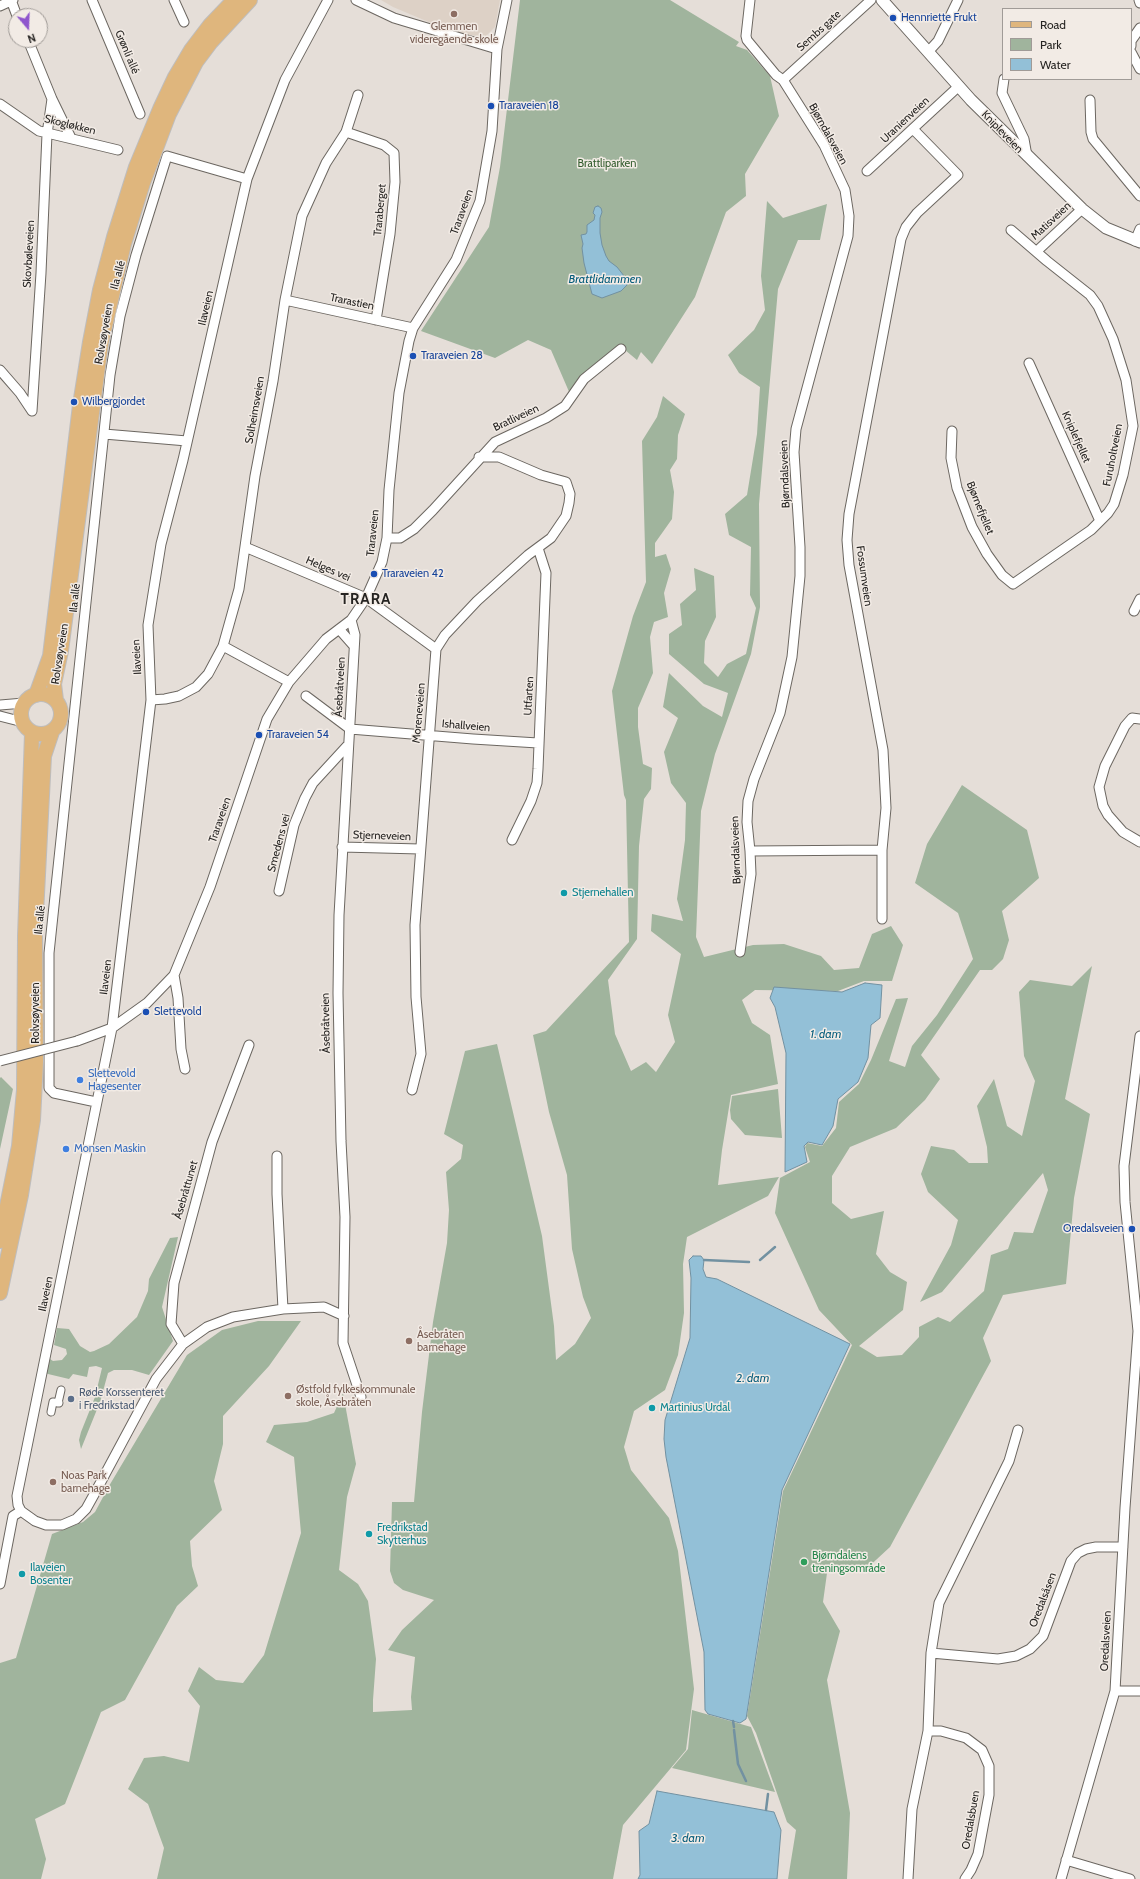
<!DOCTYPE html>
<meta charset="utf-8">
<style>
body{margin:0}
#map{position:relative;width:1140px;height:1879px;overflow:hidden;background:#e5ded8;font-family:Cabin,sans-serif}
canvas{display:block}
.legend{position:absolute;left:1002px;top:8px;width:130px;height:72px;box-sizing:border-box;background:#f2ebe5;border:1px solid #a09b97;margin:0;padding:5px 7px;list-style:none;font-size:12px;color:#262422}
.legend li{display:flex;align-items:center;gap:8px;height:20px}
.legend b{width:20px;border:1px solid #a09b97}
.north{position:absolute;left:8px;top:8px;width:40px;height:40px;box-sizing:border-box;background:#f2ebe5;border:1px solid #a09b97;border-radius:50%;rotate:161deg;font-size:11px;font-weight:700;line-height:16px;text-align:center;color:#262422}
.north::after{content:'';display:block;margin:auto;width:14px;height:18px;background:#8f55cd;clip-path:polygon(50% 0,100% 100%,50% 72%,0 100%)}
</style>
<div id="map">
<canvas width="1140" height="1879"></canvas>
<ul class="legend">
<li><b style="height:5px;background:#dfb67d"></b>Road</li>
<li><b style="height:11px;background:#a0b49d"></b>Park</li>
<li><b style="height:11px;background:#93c0d7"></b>Water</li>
</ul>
<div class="north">N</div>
</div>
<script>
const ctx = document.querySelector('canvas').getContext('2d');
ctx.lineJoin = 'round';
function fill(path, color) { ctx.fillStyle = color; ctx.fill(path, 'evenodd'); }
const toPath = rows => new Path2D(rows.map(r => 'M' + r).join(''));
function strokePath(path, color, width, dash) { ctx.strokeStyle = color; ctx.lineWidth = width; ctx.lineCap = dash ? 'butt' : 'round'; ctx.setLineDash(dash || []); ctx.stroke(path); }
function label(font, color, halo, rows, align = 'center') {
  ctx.font = font + ' Cabin,sans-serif'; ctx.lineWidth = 3; ctx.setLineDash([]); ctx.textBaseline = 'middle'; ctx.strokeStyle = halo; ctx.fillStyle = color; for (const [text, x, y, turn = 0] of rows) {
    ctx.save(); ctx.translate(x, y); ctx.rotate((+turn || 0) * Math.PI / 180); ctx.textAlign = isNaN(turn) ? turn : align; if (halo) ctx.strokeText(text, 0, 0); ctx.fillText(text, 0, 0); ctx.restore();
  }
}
const built = toPath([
 [381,0,500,0,495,27,485,37,455,33,393,7]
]);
const green = toPath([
 [520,0,670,0,739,42,736,46,747,50,770,76,779,116,745,174,746,196,726,212,695,297,652,364,641,352,637,360,625,350,570,394,551,350,528,340,495,358,421,331,489,227,500,167],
 [767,201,783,218,827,204,820,240,798,240,778,289,759,504,760,607,751,654,715,754,701,811,696,937,704,957,753,945,784,944,821,956,834,970,859,968,872,934,891,926,903,945,892,981,864,981,838,991,755,990,742,1000,752,1023,770,1035,778,1084,731,1095,722,1150,718,1185,779,1177,768,1196,687,1237,683,1264,684,1313,678,1355,665,1390,634,1411,624,1447,631,1470,669,1518,678,1551,694,1689,686,1750,623,1825,613,1879,157,1879,164,1848,148,1804,128,1789,144,1758,164,1756,189,1762,200,1706,188,1691,199,1667,216,1680,243,1683,264,1655,301,1533,294,1457,266,1442,274,1425,307,1422,334,1413,343,1393,356,1464,347,1497,339,1570,358,1584,368,1601,376,1659,373,1700,373,1712,412,1710,411,1697,415,1657,388,1650,402,1630,434,1600,403,1590,394,1583,390,1571,392,1502,414,1502,422,1412,433,1322,447,1243,449,1210,446,1172,461,1159,463,1145,444,1134,465,1051,497,1044,542,1236,554,1326,556,1360,575,1344,591,1318,583,1297,572,1249,567,1175,549,1112,533,1035,546,1031,629,942,626,800,624,795,612,691,633,616,646,582,642,441,657,417,663,396,685,414,678,435,677,459,670,470,674,492,672,519,655,543,655,557,666,554,671,569,664,593,668,617,654,622,650,637,653,673,638,708,638,727,643,764,652,768,651,789,644,799,639,846,637,939,608,980,615,1034,631,1071,646,1062,656,1072,675,1042,668,1015,681,954,651,931,652,914,683,921,677,899,685,840,686,803,671,783,664,752,678,718,663,707,669,673,703,706,722,717,728,693,704,684,669,654,669,634,682,625,680,604,696,590,694,568,714,576,716,617,705,641,704,663,718,677,727,664,746,654,756,608,750,595,751,547,729,535,725,514,747,495,757,434,760,387,739,373,728,355,754,330,765,310,761,276],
 [962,785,1027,830,1039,878,1002,911,1009,940,1003,959,992,970,980,970,921,1055,940,1079,925,1100,896,1128,850,1147,832,1176,832,1203,851,1219,884,1211,876,1254,890,1272,907,1282,903,1310,859,1346,877,1357,902,1355,919,1337,919,1327,938,1317,950,1322,984,1291,991,1255,1008,1249,1014,1232,1033,1233,1048,1190,1043,1173,942,1292,920,1302,951,1245,958,1220,928,1192,921,1174,931,1146,954,1150,969,1163,988,1163,987,1147,977,1106,994,1079,1007,1126,1022,1136,1035,1081,1024,1056,1019,992,1030,980,1072,986,1092,966,1065,1099,1090,1114,1074,1198,1066,1284,1003,1295,983,1338,991,1361,890,1547,863,1572,828,1566,823,1602,840,1631,827,1680,850,1813,847,1879,788,1879,796,1830,787,1822,756,1733,747,1716,783,1491,852,1345,819,1310,775,1213,780,1178,810,1162,805,1147,807,1143,822,1146,836,1128,839,1102,859,1084,871,1060,896,999,908,998,889,1061,905,1067,912,1046,937,1015,973,959,958,913,915,883,927,844],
 [1,1077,13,1089,0,1149,0,1078],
 [778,1089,782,1138,745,1135,731,1119,730,1110,732,1096],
 [178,1237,162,1307,173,1341,149,1375,132,1370,114,1370,108,1373,100,1402,81,1449,79,1440,81,1432,95,1397,102,1368,96,1366,89,1367,87,1377,73,1374,69,1379,48,1374,46,1373,50,1359,53,1361,62,1360,67,1354,66,1349,54,1345,57,1328,69,1329,80,1346,90,1352,94,1351,109,1344,137,1317,148,1291,149,1279,170,1238],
 [258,1321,301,1321,269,1366,223,1416,223,1444,214,1481,222,1510,190,1541,192,1566,198,1586,177,1606,125,1700,101,1712,65,1804,35,1819,46,1859,41,1879,0,1879,0,1663,16,1658,52,1534,83,1522,95,1512,109,1486,187,1355,222,1330],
 [692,1710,751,1727,775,1792,672,1768,688,1749]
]);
const water = toPath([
 [598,206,601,208,602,212,600,218,600,233,602,245,606,256,609,261,617,267,628,281,627,285,621,291,602,298,592,294,584,263,582,248,583,244,581,235,586,234,587,232,587,225,594,220,595,215,593,213,595,207,598,206],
 [865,983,882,985,880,1018,871,1025,868,1058,858,1082,838,1099,833,1126,822,1145,808,1142,804,1146,807,1162,785,1172,786,1053,775,1007,770,998,774,987,842,992,865,983],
 [693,1256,701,1256,704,1260,703,1269,706,1277,717,1279,850,1344,782,1490,746,1719,740,1723,708,1714,705,1710,704,1652,666,1457,664,1439,665,1420,690,1338,691,1278,689,1260,693,1256],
 [657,1791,774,1812,781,1830,777,1879,638,1879,640,1875,639,1831,649,1824,657,1791]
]);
const stream = toPath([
 [704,1260,749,1262],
 [760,1260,775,1247],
 [733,1721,734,1727],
 [734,1730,738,1764,746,1781],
 [766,1810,768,1794]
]);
const pedestrian = toPath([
 [58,1403,61,1390],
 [51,1412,53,1402,59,1403]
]);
const minor = toPath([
 [11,0,17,16],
 [92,0,140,114],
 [174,0,184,22],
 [328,0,285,80,247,179,183,460,161,544,148,625,151,700,112,1028,17,1496,18,1505,21,1511,35,1521,46,1525,62,1525,76,1519,86,1509,96,1491,156,1379,183,1344,207,1327,233,1317,283,1309,324,1307,344,1316],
 [356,0,394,18,497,49],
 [1139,0,1140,3],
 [0,6,13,0],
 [28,40,52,99,71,138],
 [1131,46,1131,41,1140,28],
 [928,52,938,41,958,0],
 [1131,52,1140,69],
 [1004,79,1002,93,1024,139,1027,156],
 [783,80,871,0],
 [1090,100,1091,132,1093,139,1140,196],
 [0,104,39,131,118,150],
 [346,132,384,145,394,153,395,182,390,234,376,320],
 [867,171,959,86],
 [1135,241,1140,229],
 [1037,251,1082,209],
 [285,300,413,328],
 [1029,363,1100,521],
 [0,370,20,393,32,411],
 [32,411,41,273,47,134,52,99],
 [952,431,951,458,957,488,972,527,987,554,1002,575,1013,584,1091,530,1108,513,1114,504,1123,475,1133,426,1126,380,1113,339,1098,306,1090,295,1047,261,1011,230],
 [104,434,187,441],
 [387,538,400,538,414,529,433,510,495,442,546,418,565,406,584,379,621,349],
 [245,547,366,598,436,649],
 [1134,611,1140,599],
 [351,620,355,635,339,915,338,993,341,1141,345,1217,343,1343,361,1397],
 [339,629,354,646],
 [223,646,289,682],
 [306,696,350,729,473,739,538,743],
 [151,700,165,699,179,696,196,687,208,674,223,646,239,589,255,476,273,381,285,300,302,216,326,163,346,132,358,95],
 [0,705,24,703],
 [0,716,23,722],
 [1140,719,1132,718,1125,726,1105,766,1099,787,1103,806,1108,815,1123,832,1140,842],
 [512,840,531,801,537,783,538,769,546,573,538,548],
 [342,847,420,849],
 [882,850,882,919],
 [750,851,882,850,886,808,883,750,849,565,847,540,849,514,901,239,906,227,917,213,958,175,913,129],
 [279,891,294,825,305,798,313,783,347,746],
 [740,952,751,874,750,851,747,822,748,801,754,779,780,713,792,657,800,576,800,547,794,452,796,429,848,236,849,216,845,190,824,145,783,80,776,75,747,40,746,36,750,0],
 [174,975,178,998,181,1049,185,1069],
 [77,1041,112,1028,147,1003,174,975,210,887,267,719,289,682,326,639,351,620,366,598,382,562,387,538,389,490,399,393,409,341,413,328,456,260,480,201,492,131,497,49,507,0],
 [412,1090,421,1054,416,997,415,925,436,649,445,635,477,601,528,555,551,538,566,516,569,503,570,494,566,482,541,475,499,457,479,457],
 [96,1102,54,1093,49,1088,49,953,110,375,120,316,136,255,167,156,247,179],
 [277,1156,277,1194,283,1309],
 [183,1344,171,1324,174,1283,212,1142,249,1045],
 [0,1584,13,1516,21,1511],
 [931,1653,998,1659,1016,1656,1030,1649,1043,1636,1071,1561,1078,1553,1086,1549,1096,1547,1123,1547],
 [1115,1691,1140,1691],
 [928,1731,941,1731,966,1738,982,1750,989,1766,989,1795,978,1854,971,1870,965,1879],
 [1066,1860,1130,1879],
 [908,1879,912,1809,928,1731,931,1653,939,1603,1009,1461,1018,1430],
 [1061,1879,1115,1691,1125,1508,1138,1331,1125,1202,1124,1166,1140,1036]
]);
const tertiary = toPath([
 [882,0,971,100,1082,209,1106,228,1140,242]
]);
const primary = toPath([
 '21 714a20 20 0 1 1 40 0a20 20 0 1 1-40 0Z',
 [36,695,50,656,80,405,90,342,100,290,114,237,136,167,160,109,175,77,191,50,210,25,234,0],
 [56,700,54,684,61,651,101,344,124,244,143,183,169,114,196,62,211,42,250,0],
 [0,1241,19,1146,24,1090,25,936,32,733],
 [0,1293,21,1195,33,1120,36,1061,35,934,44,756,52,732]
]);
const minorBridge = toPath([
 [0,1061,77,1041]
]);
const markers = [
 [454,14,4,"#8d6e63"],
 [893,18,4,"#1a4fb4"],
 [491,106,4,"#1a4fb4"],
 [413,356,4,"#1a4fb4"],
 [74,402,4,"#1a4fb4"],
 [374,574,4,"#1a4fb4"],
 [259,735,4,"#1a4fb4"],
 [564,893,4,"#0f9aa8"],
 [146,1012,4,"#1a4fb4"],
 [80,1080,4,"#3f7fe0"],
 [66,1149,4,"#3f7fe0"],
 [1132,1229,4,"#1a4fb4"],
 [409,1341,4,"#8d6e63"],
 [288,1396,4,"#8d6e63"],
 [71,1399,4,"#5c6f8a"],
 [652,1408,4,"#0f9aa8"],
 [53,1482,4,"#8d6e63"],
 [369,1534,4,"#0f9aa8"],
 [804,1562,4,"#2e9e5b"],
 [22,1574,4,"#0f9aa8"]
];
const transitNames = [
 ["Hennriette Frukt",901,18],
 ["Traraveien 18",499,106],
 ["Traraveien 28",421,356],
 ["Wilbergjordet",82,402],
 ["Traraveien 42",382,574],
 ["Traraveien 54",267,735],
 ["Slettevold",154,1012],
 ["Oredalsveien",1124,1229,"right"]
];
const educationNames = [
 ["Glemmen",454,27,"center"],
 ["videregående skole",454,40,"center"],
 ["Åsebråten",417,1335],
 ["barnehage",417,1348],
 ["Østfold fylkeskommunale",296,1390],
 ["skole, Åsebråten",296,1403],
 ["Noas Park",61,1476],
 ["barnehage",61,1489]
];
const streetNames = [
 ["Sembs gate",819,31,-42],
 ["Grønli allé",127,52,67],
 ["Uranienveien",905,120,-43],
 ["Skogløkken",70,125,14],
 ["Knipleveien",1002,132,46],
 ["Bjørndalsveien",828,134,61],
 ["Traraberget",380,210,-85],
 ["Traraveien",462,212,-70],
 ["Matisveien",1051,221,-43],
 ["Skovbøleveien",29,254,-87],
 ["Ila allé",118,275,-75],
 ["Trarastien",352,302,12],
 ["Ilaveien",206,308,-77],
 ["Rolvsøyveien",104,334,-80],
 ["Solheimsveien",255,410,-80],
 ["Bratliveien",516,418,-25],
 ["Kniplefjellet",1076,437,66],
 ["Furuholtveien",1113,455,-79],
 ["Bjørndalsveien",785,474,-92],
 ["Bjørnefjellet",980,508,68],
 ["Traraveien",373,533,-84],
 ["Helges vei",328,569,23],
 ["Fossumveien",864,576,82],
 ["Ila allé",75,598,-84],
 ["Rolvsøyveien",60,654,-81],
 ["Ilaveien",137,657,-93],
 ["Åsebråtveien",340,687,-87],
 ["Utfarten",529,696,-87],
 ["Moreneveien",419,713,-85],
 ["Ishallveien",466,726,5],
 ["Traraveien",220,820,-71],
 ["Stjerneveien",382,836,2],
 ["Smedens vei",279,843,-75],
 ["Bjørndalsveien",736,850,-92],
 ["Ila allé",40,920,-84],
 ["Ilaveien",106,977,-83],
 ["Rolvsøyveien",36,1013,-90],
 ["Åsebråtveien",326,1023,-91],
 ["Åsebråttunet",186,1190,-74],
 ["Ilaveien",46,1294,-78],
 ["Oredalsåsen",1043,1600,-69],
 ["Oredalsveien",1106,1641,-87],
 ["Oredalsbuen",971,1820,-80]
];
const parkNames = [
 ["Brattliparken",607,164]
];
const cultureNames = [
 ["Stjernehallen",572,893],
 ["Martinius Urdal",660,1408],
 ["Fredrikstad",377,1528],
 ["Skytterhus",377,1541],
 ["Ilaveien",30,1568],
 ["Bosenter",30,1581]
];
const shopNames = [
 ["Slettevold",88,1074],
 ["Hagesenter",88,1087],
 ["Monsen Maskin",74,1149]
];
const serviceNames = [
 ["Røde Korssenteret",79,1393],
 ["i Fredrikstad",79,1406]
];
const leisureNames = [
 ["Bjørndalens",812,1556],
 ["treningsområde",812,1569]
];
const waterNames = [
 ["Brattlidammen",605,279],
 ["1. dam",826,1034],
 ["2. dam",753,1378],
 ["3. dam",688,1838]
];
const districtNames = [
 ["TRARA",366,600]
];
fill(built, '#ddd1c6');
fill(green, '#a0b49d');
fill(water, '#93c0d7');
strokePath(water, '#7291a1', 1);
strokePath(stream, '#7291a1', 2.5);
strokePath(pedestrian, '#6c6761', 9);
strokePath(minor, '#6c6761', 11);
strokePath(tertiary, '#6c6761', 13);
strokePath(primary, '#bebdbd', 16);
strokePath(pedestrian, '#fff', 7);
strokePath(minor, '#fff', 9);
strokePath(tertiary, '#fff', 11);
strokePath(primary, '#dfb67d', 14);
strokePath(minorBridge, '#6c6761', 11, []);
strokePath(minorBridge, '#fff', 9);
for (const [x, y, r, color] of markers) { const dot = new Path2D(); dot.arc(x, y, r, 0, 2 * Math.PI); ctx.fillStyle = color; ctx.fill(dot); strokePath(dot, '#f2ebe5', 1.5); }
label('11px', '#164399', '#f2ebe5', transitNames, 'left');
label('11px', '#785e54', '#f2ebe5', educationNames, 'left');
label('11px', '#262422', '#f2ebe5', streetNames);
label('11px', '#325c2d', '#f2ebe5', parkNames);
label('11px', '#0d838f', '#f2ebe5', cultureNames, 'left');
label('11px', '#366cbe', '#f2ebe5', shopNames, 'left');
label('11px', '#4e5e75', '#f2ebe5', serviceNames, 'left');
label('11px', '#27864d', '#f2ebe5', leisureNames, 'left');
label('italic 12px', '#075d7c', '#f2ebe5', waterNames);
ctx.letterSpacing = '1px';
label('bold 15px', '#262422', '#f2ebe5', districtNames);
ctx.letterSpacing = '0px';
</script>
